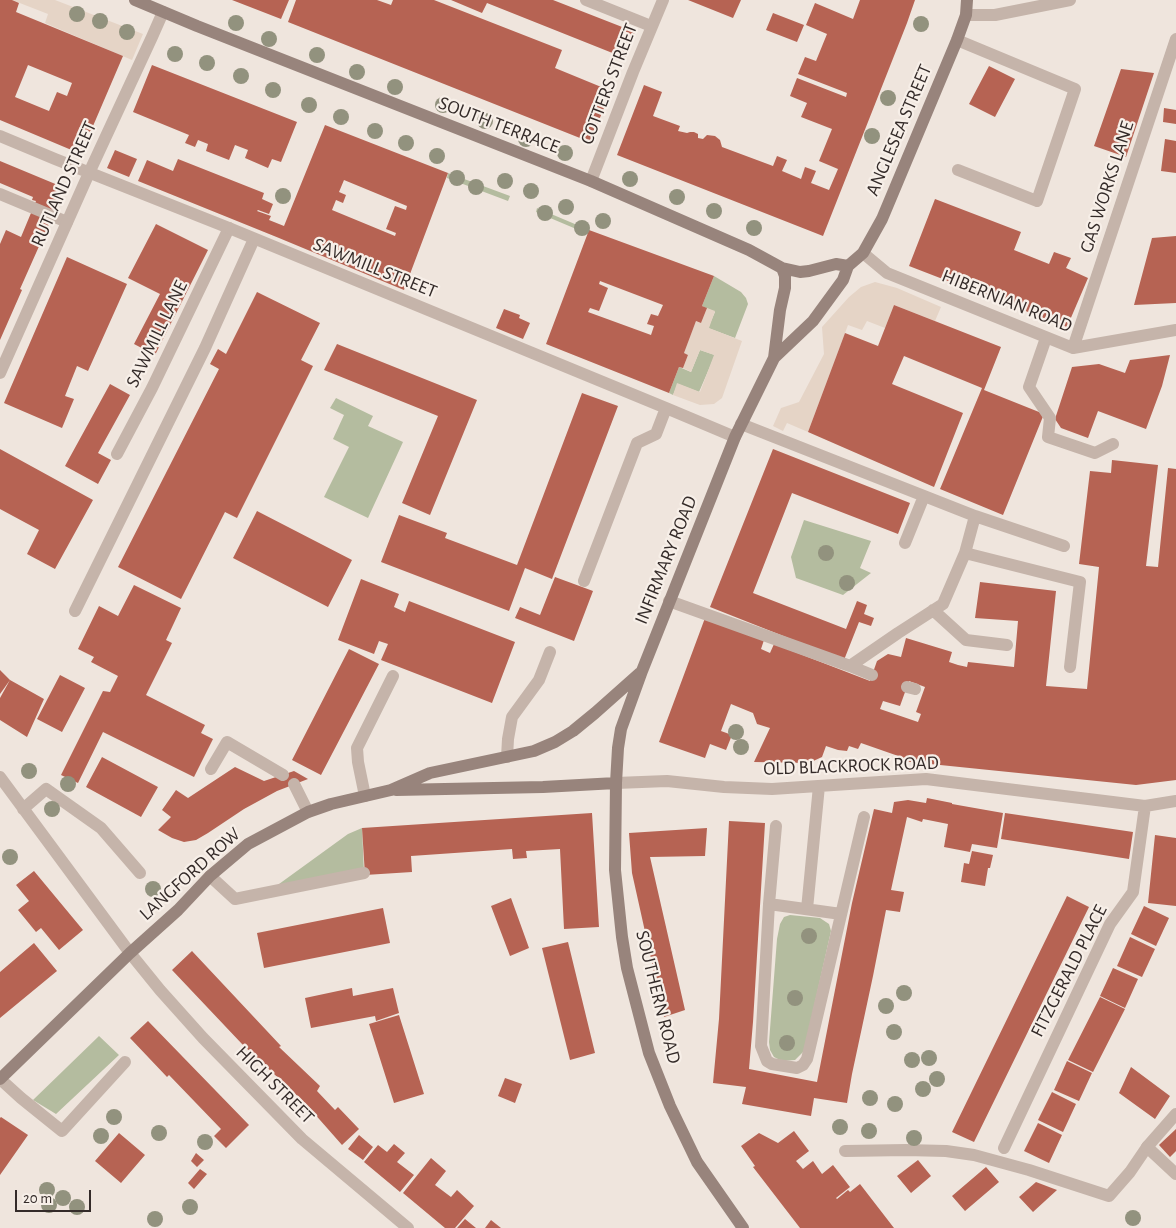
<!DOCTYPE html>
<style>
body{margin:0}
#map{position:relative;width:1176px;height:1228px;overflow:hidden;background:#efe5dd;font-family:"Alegreya Sans",sans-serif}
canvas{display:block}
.scale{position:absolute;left:15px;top:1190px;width:76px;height:22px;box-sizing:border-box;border:2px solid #342b29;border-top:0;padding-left:6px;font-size:15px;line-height:18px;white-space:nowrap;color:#342b29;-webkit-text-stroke:4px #f7efe8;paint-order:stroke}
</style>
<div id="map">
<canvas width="1176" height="1228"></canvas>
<div class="scale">20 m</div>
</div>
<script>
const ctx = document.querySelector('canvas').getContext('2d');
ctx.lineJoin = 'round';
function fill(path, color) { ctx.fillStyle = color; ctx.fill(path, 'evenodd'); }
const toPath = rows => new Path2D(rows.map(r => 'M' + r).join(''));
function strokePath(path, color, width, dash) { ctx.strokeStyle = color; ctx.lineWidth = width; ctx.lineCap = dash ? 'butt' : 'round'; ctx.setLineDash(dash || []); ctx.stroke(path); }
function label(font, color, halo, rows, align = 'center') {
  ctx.font = font + ' "Alegreya Sans",sans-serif'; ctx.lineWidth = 4.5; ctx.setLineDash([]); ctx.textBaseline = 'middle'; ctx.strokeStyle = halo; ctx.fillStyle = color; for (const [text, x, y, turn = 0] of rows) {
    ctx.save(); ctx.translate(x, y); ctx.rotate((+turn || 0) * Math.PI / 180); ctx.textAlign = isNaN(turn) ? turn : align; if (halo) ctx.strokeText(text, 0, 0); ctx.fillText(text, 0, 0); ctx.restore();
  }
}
const green = toPath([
 [448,173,510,196,508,201,447,178],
 [537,208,589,230,588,234,536,212],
 [714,276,741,292,746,298,748,304,735,338,708,328,715,312,702,306],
 [700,350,715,355,699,392,678,384,673,395,669,393,679,367,691,372],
 [336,398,373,416,368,426,403,442,368,518,324,497,349,447,333,439,344,415,330,408],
 [804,520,871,541,860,568,871,573,843,595,796,578,791,557],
 [362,828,364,873,268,892,348,834],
 [790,915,820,918,829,924,831,931,804,1051,795,1060,782,1061,774,1057,770,1050,769,1042,777,939,780,924,784,917],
 [99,1036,119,1055,56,1114,33,1100]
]);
const plaza = toPath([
 [12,0,55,0,143,34,132,60,45,23,48,14],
 [875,282,897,288,941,307,935,321,894,305,885,328,867,321,862,330,848,325,808,432,787,423,783,431,773,426,781,408,799,402,824,354,822,327,849,297,861,287],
 [707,308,715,311,709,328,742,341,722,398,714,404,700,405,673,395,677,383,700,392,714,355,700,350,691,372,683,368,688,355,684,353,696,321,701,323]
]);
const building = toPath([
 [0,0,12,0,19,3,16,12,123,56,81,154,0,120],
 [28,65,72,83,67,96,57,92,49,111,15,97],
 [232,0,289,0,281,19],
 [296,0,377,0,391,5,393,0,434,0,562,50,555,68,611,91,590,142,288,22],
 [451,0,553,0,635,32,625,58,487,3,482,13],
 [688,0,741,0,733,18],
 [860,0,915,0,907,23,823,236,617,155,644,85,662,92,653,116,680,126,678,131,687,133,690,132,694,132,698,134,698,138,703,139,707,135,715,136,720,140,722,147,773,166,777,156,787,160,782,171,801,179,805,167,816,171,811,183,829,190,838,169,819,161,832,129,801,117,807,103,790,96,797,78,846,97,847,93,798,74,805,57,816,61,827,34,806,25,815,3,853,19],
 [773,13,804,25,797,42,766,30],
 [152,65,297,122,281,162,272,159,268,168,245,158,248,150,235,145,229,160,206,151,208,144,198,140,195,147,185,143,189,135,133,112],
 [989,66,1015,79,995,117,969,104],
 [1121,69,1154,73,1126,157,1094,146],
 [1164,108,1176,110,1176,124,1163,122],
 [325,125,448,173,404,290,279,238,138,181,147,160,173,171,178,159,264,193,262,199,273,204,269,214,258,210,257,211,271,216,269,220,284,226],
 [344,180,407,206,406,210,395,206,386,229,396,233,395,236,332,210,336,200,343,203,346,195,339,192],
 [1165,139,1176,141,1176,173,1161,171],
 [115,150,137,159,129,177,107,168],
 [0,161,65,188,20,289,22,290,0,340,0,244,6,230,21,237,36,201,32,200,33,197,0,183],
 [935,199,1021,232,1014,250,1049,264,1054,252,1071,258,1066,268,1088,278,1067,327,909,266],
 [156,224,208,250,155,355,134,344,160,294,128,278],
 [589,230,714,276,702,306,707,308,701,323,696,321,684,353,688,355,683,368,679,367,669,393,546,344],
 [600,281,663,305,658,316,651,314,647,324,654,326,651,335,588,312,590,308,599,311,608,288,599,284],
 [1176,236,1176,303,1134,305,1152,238],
 [67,257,127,284,88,371,77,366,65,396,74,399,62,428,4,403],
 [257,292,320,323,301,360,313,366,237,518,225,512,181,599,118,567,219,369,210,364,218,349,226,354],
 [894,305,1001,347,984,390,1044,414,1003,515,940,489,982,388,904,356,892,384,963,413,934,487,808,432,845,333,878,346],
 [504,309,520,315,519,318,530,323,523,339,496,328],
 [337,344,477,400,430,515,402,503,438,416,324,370],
 [1170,355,1162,386,1146,429,1098,411,1088,438,1061,428,1055,419,1072,367,1099,364,1125,373,1130,360],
 [110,384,130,395,98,453,111,460,98,484,65,466],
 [582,393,618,406,552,579,525,568,509,611,381,562,399,515,447,533,445,538,517,565],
 [0,449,93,500,55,569,27,554,39,530,0,509],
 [773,449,910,503,898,534,792,493,753,593,846,629,857,601,867,605,864,614,874,618,871,626,859,622,844,660,710,607],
 [1112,460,1158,465,1146,566,1158,567,1168,468,1176,469,1176,780,1136,785,901,761,904,758,861,743,858,749,849,746,847,751,838,750,826,746,822,757,809,763,754,762,770,728,757,724,753,713,731,704,721,731,732,735,726,750,710,744,705,758,659,742,705,618,764,640,761,649,770,653,774,644,870,681,877,661,888,654,901,657,906,638,952,652,949,662,958,665,967,667,968,662,1014,667,1018,621,975,618,980,582,1056,591,1046,686,1087,689,1099,567,1079,564,1090,471,1111,473],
 [909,681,925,687,916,712,921,714,918,722,880,709,883,701,900,706],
 [257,511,352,560,328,607,233,558],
 [555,577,593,591,574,641,515,618,520,607,540,615],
 [361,579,399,594,394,607,405,612,409,601,515,642,492,703,381,660,388,644,379,641,374,654,338,640],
 [134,585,181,608,166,640,172,643,146,695,205,725,201,733,213,739,194,777,103,732,78,783,61,775,103,691,110,692,118,676,91,662,94,657,78,649,99,606,118,616],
 [349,649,379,664,321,775,292,760],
 [0,670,10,680,44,699,27,737,0,720,0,698,10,680,0,694],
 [60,675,85,688,62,732,37,719],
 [102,757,158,787,141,817,86,787],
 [235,767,264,781,294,771,308,779,277,791,244,809,208,833,196,840,184,842,172,838,158,830,171,817,162,810,176,790,188,798],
 [927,798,952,803,952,804,1003,813,997,848,972,844,970,852,944,847,948,824,923,819,922,822,907,817,891,890,904,892,900,912,886,910,873,976,852,1074,847,1103,814,1098,811,1116,742,1104,746,1087,713,1083,719,1019,729,821,765,823,753,1022,749,1069,817,1082,852,903,874,809,892,813,894,802,908,800,926,803],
 [592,813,599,927,564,929,560,849,526,851,527,858,513,859,512,849,411,856,412,872,365,875,362,828],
 [1005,813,1133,832,1129,859,1001,839],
 [707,828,705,856,650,857,685,1010,664,1017,632,873,629,833],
 [1155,835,1176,838,1176,906,1148,903],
 [972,851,993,855,990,868,988,868,985,886,961,882,964,863,969,864],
 [34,871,83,930,59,950,41,928,36,932,18,910,29,901,16,885],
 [1067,896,1089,907,974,1142,952,1132],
 [511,898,529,948,510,956,491,906],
 [1144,906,1169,918,1156,946,1131,934],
 [383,908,390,943,264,968,257,933],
 [1130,937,1155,949,1142,977,1117,966],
 [568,942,595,1053,570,1060,542,948],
 [34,943,57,971,0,1018,0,972],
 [192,951,281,1046,279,1047,320,1086,317,1091,335,1110,338,1107,359,1129,342,1145,305,1103,242,1044,172,970],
 [1113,968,1138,979,1125,1008,1100,996],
 [352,988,353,996,393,988,399,1013,376,1021,375,1016,311,1028,305,998],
 [1100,997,1125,1009,1093,1072,1068,1060],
 [399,1015,424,1094,394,1103,369,1024],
 [148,1021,249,1125,226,1148,214,1136,221,1129,169,1075,167,1077,130,1038],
 [1067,1061,1092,1073,1079,1101,1054,1090],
 [1131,1067,1170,1096,1155,1119,1119,1093],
 [505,1078,522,1084,515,1103,498,1096],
 [1052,1092,1076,1104,1063,1132,1038,1120],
 [1,1117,28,1135,0,1175,0,1118],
 [1038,1123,1062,1135,1049,1163,1024,1151],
 [1176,1129,1176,1151,1170,1157,1159,1145],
 [794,1131,809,1151,796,1161,803,1169,813,1161,822,1174,833,1165,850,1187,836,1198,837,1199,848,1190,850,1192,860,1184,894,1228,800,1228,753,1167,755,1166,741,1146,759,1133,778,1143],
 [119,1133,145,1155,121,1183,95,1161],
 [359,1135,373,1147,363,1160,348,1149],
 [394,1144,405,1153,397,1162,414,1175,400,1192,364,1162,378,1145,387,1152],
 [196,1153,204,1160,197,1167,191,1161],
 [431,1158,446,1171,435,1185,451,1197,457,1190,474,1206,455,1228,445,1228,403,1193],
 [918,1160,931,1176,911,1193,897,1176],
 [986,1167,999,1182,965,1211,952,1196],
 [200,1169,207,1174,194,1189,188,1183],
 [1036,1182,1057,1190,1033,1212,1019,1197],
 [465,1219,476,1228,457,1228],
 [491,1220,501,1228,485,1228]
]);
const lane = toPath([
 [957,40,1075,89,1037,201,958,170],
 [0,194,67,222],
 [1046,338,1029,387,1050,418,1048,437,1095,453,1113,444],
 [117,454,152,388,229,228],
 [975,516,1064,546],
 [905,543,924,496],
 [965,553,1080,582,1070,667],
 [669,601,850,666,898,633,943,604,965,553,975,516,741,424],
 [933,610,966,640,1007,645],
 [75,611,205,348,254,239],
 [850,666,872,675],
 [907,687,915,689],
 [507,757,508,739,512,717,539,680,550,652],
 [211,769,227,742,283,775],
 [294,784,308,812],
 [0,1079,21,1098,62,1131,125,1062],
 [845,1151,906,1150,946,1151,974,1155,1029,1170,1109,1196,1130,1172,1147,1147,1176,1174]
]);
const street = toPath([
 [586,0,651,26],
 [966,15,995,15,1070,0],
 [0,136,55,159,229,228,666,408,735,437],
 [591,181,633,72,663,0],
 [863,253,887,273,1073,348,1176,330],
 [1073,348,1176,39],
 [0,373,89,173,152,37,163,12],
 [584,581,637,443,656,434,666,408],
 [0,777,130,953,160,990,203,1038,302,1139,408,1228],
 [616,783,667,781,724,787,772,789,926,779,1145,806,1176,801],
 [365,796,358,762,357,748,393,676],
 [23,809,46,789,101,828,140,873],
 [776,826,769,904,761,1046,767,1061,772,1064,797,1068,803,1065,807,1059,809,1051,864,817],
 [210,876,235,899,364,873],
 [769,904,841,914],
 [807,909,819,786],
 [1147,1147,1176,1114],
 [1004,1148,1110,924,1133,892,1145,806]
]);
const secondary = toPath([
 [135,0,197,26,591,181,749,250,782,268,800,272,809,271,836,264,848,266],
 [848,266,863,253,882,219,957,40,966,15,967,0],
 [774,358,813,321,843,280,848,266],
 [396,790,543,787,616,783],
 [0,1079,130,953,178,910,210,876,248,844,308,812,331,804,391,790,430,773,534,751,555,742,573,731,595,713,640,673],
 [743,1228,697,1162,670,1106,649,1053,627,968,622,937,615,870,616,783,618,748,621,729,642,671,735,437,774,358,780,310,785,288,785,276,782,268]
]);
const trees = [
 [77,14],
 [100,21],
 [236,23],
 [921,24],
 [127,32],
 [269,39],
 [175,54],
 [317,55],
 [207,63],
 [357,72],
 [241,76],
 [395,87],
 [273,90],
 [888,98],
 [309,105],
 [443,105],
 [341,117],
 [485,121],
 [375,131],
 [872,136],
 [526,139],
 [406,143],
 [565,153],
 [437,156],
 [457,178],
 [630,179],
 [505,181],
 [476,187],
 [531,191],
 [283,196],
 [677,197],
 [566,207],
 [714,211],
 [545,213],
 [603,221],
 [582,228],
 [754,228],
 [826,553],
 [847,583],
 [736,732],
 [741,747],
 [29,771],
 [68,784],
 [52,809],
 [10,857],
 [153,889],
 [809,936],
 [904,993],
 [795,998],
 [886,1006],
 [894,1032],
 [787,1043],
 [929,1058],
 [912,1060],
 [937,1079],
 [923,1089],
 [870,1098],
 [895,1104],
 [114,1117],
 [840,1127],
 [869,1131],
 [159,1133],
 [101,1136],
 [914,1138],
 [205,1142],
 [47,1190],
 [63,1198],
 [49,1205],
 [77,1207],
 [190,1207],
 [1133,1218],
 [155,1219]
];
const streetNames = [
 ["COTTERS STREET",609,84,-69],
 ["SOUTH TERRACE",499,125,21],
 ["ANGLESEA STREET",899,130,-67],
 ["RUTLAND STREET",64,184,-66],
 ["GAS WORKS LANE",1107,187,-72],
 ["SAWMILL STREET",375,268,22],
 ["HIBERNIAN ROAD",1007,301,22],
 ["SAWMILL LANE",157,334,-64],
 ["INFIRMARY ROAD",666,560,-68],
 ["OLD BLACKROCK ROAD",851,766,-2],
 ["LANGFORD ROW",190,874,-42],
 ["FITZGERALD PLACE",1069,971,-63],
 ["SOUTHERN ROAD",658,997,76],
 ["HIGH STREET",275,1085,45]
];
fill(green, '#b4bc9f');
fill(plaza, '#e5d4c6');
fill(building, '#b66353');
strokePath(lane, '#c5b4aa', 12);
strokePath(street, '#c5b4aa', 12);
strokePath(secondary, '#98847c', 12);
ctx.fillStyle = '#92927e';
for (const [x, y] of trees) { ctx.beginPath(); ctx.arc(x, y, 8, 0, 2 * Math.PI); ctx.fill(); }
label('19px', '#342b29', '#f7efe8', streetNames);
</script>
